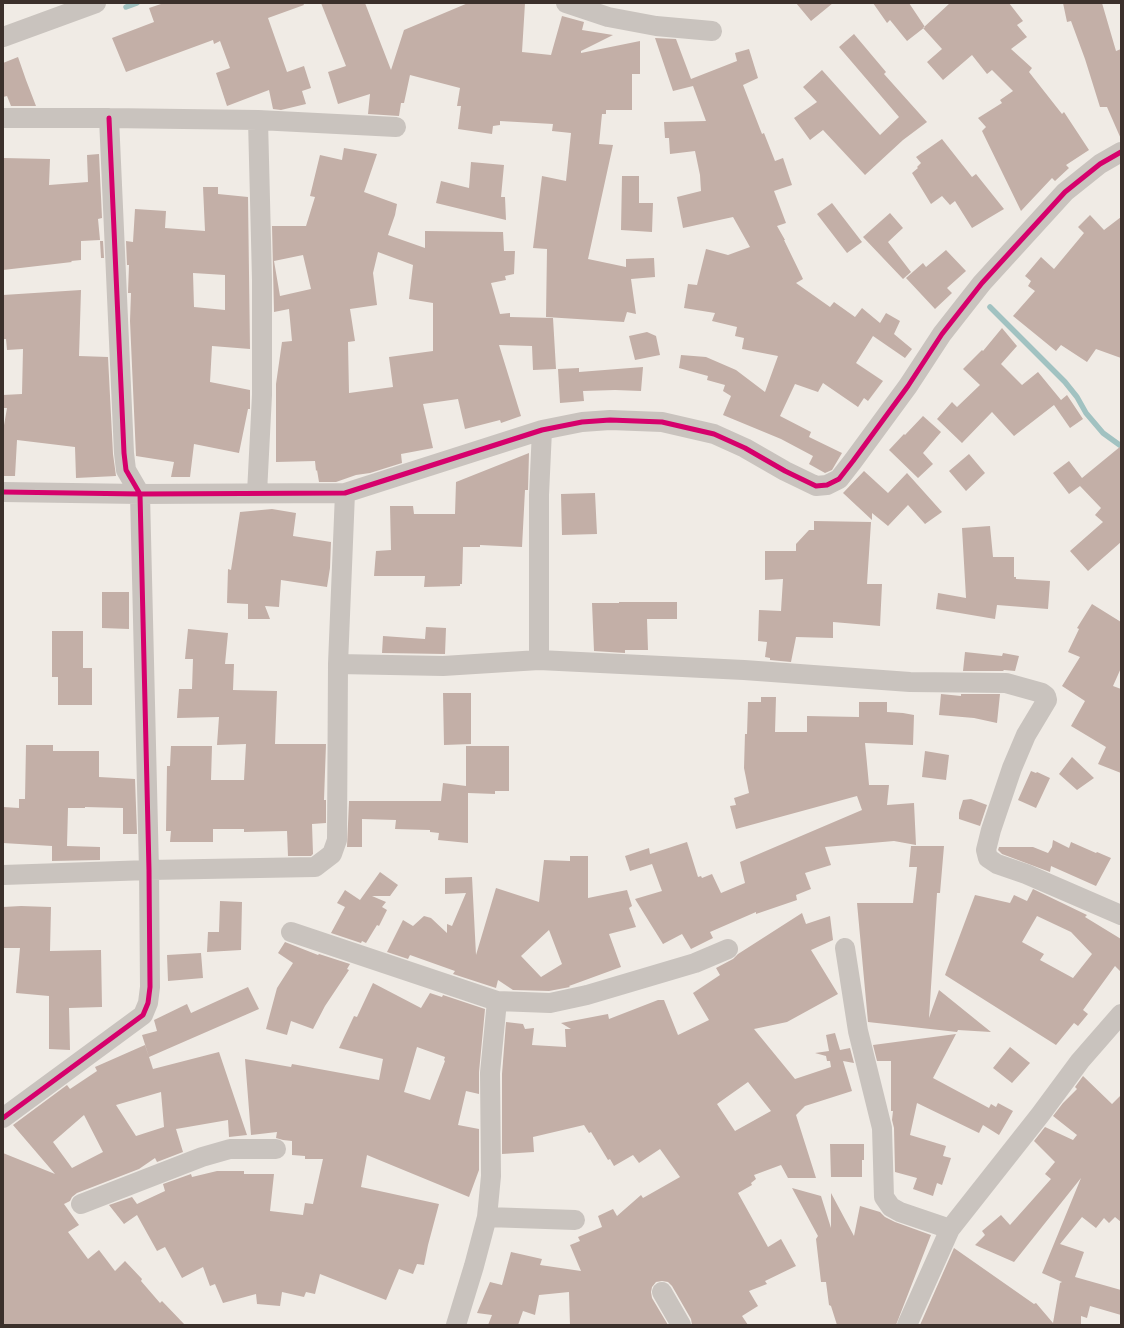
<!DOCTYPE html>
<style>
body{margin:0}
#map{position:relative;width:1124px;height:1328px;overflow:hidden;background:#f0ebe5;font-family:Roboto,sans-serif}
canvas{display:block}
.frame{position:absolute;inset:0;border:4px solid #3b302b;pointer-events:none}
</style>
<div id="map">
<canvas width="1124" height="1328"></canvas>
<div class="frame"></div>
</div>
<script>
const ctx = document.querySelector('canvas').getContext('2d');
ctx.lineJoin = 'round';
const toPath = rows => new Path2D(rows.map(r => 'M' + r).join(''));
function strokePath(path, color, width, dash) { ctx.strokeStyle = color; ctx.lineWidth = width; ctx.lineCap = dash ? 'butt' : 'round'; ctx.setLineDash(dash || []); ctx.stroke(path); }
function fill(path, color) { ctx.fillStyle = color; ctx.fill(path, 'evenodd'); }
const stream = toPath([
 [126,7,137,3],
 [990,307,1065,382,1077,397,1086,413,1103,433,1121,446]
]);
const building = toPath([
 [164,3,303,3,304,5,268,18,287,72,304,66,311,88,302,91,306,104,281,110,273,109,269,90,227,106,216,73,230,68,220,41,214,44,213,40,126,72,112,38,154,22,149,8],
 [321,3,365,3,391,70,404,30,468,3,525,3,522,52,551,55,562,16,584,22,582,30,613,35,581,51,581,53,640,41,640,74,632,74,632,110,606,110,606,114,602,114,599,144,613,145,588,259,626,267,626,259,654,258,655,277,631,279,636,314,627,312,624,322,546,317,547,249,533,248,542,176,566,181,571,133,552,131,553,124,500,121,500,125,493,126,492,134,458,129,461,106,457,106,460,88,410,75,404,103,401,103,399,116,368,114,370,94,338,104,328,72,346,66],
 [796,3,833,3,811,21],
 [873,3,909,3,925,27,907,41,890,20,887,23],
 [950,3,1009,3,1023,21,1017,25,1027,37,1011,49,1032,68,1029,72,1062,114,1064,112,1089,150,1066,165,1069,168,1055,181,1052,178,1021,211,982,131,986,127,978,118,1002,103,1000,100,1013,91,992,70,987,74,972,55,943,80,927,62,942,49,923,28],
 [1063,3,1102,3,1116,51,1121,49,1121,139,1107,107,1100,107,1085,59,1071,21,1067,22],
 [854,34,886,72,884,74,927,122,903,140,865,175,823,130,810,140,794,118,817,102,803,87,822,70,880,135,899,117,839,47],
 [655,38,676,39,691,79,737,61,735,53,749,49,758,78,743,85,762,134,764,133,775,161,783,158,792,185,774,191,786,223,777,226,785,240,784,240,803,279,796,283,830,307,834,302,855,317,862,308,880,323,886,313,900,321,894,334,912,349,905,358,873,336,856,363,883,381,868,401,864,398,858,407,823,383,818,392,795,384,780,416,811,432,809,437,842,453,832,470,825,473,809,464,813,456,781,439,723,415,731,396,723,391,725,385,707,380,708,376,679,368,681,355,706,357,736,370,765,392,778,356,742,349,744,338,735,336,737,327,712,321,715,313,684,308,688,284,697,285,706,249,728,255,750,247,733,217,683,228,677,197,701,191,700,175,695,151,670,154,669,138,665,138,664,122,706,121,693,86,673,91],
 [18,57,26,80,36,106,11,106,7,96,3,97,3,63],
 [942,139,972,177,976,174,1004,209,972,228,955,201,950,205,942,196,931,204,912,173,918,168,917,167,921,163,916,157],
 [344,148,377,154,364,192,397,204,395,215,388,235,425,248,425,231,503,232,504,251,515,251,514,274,505,276,506,280,491,283,500,314,510,313,510,317,553,318,556,369,533,370,532,346,499,345,521,416,501,423,500,420,465,429,458,399,423,404,433,448,401,454,402,463,370,473,356,475,336,482,319,482,317,470,316,471,315,461,276,462,276,384,282,342,292,341,289,309,274,312,272,226,306,226,315,197,310,196,320,155,342,160],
 [378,252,413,265,409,299,433,303,433,351,389,357,393,387,349,393,348,342,355,341,350,309,377,305,373,273],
 [303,255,311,289,280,296,274,261],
 [99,154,102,218,98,219,100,240,81,241,81,260,71,261,72,262,3,270,3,158,50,159,49,185,88,182,87,155],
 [471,162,504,165,501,197,505,197,506,220,436,203,441,181,469,188],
 [622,176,639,176,639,203,653,203,652,232,621,230],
 [203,187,218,187,218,194,248,197,250,349,212,346,210,382,250,390,250,409,248,409,239,453,194,444,190,477,171,477,174,462,136,456,130,321,131,293,128,293,129,265,127,265,126,241,133,242,135,209,166,211,165,228,205,231],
 [193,273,225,275,225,310,194,307],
 [832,203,862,242,847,253,817,214],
 [890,213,903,228,888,242,911,272,903,279,863,237],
 [1090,215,1104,230,1121,217,1121,358,1096,349,1087,362,1061,345,1056,351,1013,316,1035,291,1028,286,1031,281,1025,276,1041,257,1054,269,1084,233,1078,227],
 [100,241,103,241,104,258,101,258],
 [946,250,966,271,947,288,952,293,935,309,906,278,923,263,926,267],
 [81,290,79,356,108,357,113,454,116,476,76,478,75,447,17,440,15,476,3,476,3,431,7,408,3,408,3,395,22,394,23,349,7,350,6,339,3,339,3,295],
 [1002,328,1017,346,1001,364,1022,385,1038,372,1061,400,1067,395,1083,419,1070,428,1054,405,1014,436,992,412,962,443,937,419,952,402,957,407,980,385,963,369,982,350,983,351],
 [647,332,656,336,660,355,635,360,629,336],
 [643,367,641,391,615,390,583,391,584,401,560,403,558,369,579,368,579,372],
 [923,416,941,432,923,453,933,464,918,478,889,450,904,434,905,435],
 [1121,446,1121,542,1088,571,1070,551,1103,522,1095,515,1101,508,1080,486,1069,494,1053,473,1069,461,1082,478],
 [529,453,528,490,525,490,522,547,480,545,480,547,463,547,462,584,460,584,460,586,424,587,425,576,374,576,376,551,391,550,390,506,413,506,414,514,455,514,456,482],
 [969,454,985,473,966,491,949,471],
 [864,471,888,493,907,473,942,512,925,524,908,505,888,526,872,513,872,520,843,493],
 [595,493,597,534,562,535,561,494],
 [272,509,296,513,293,536,331,542,330,568,327,587,281,580,279,607,265,606,270,619,248,619,248,604,227,603,228,569,231,570,240,512],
 [814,521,871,522,867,584,882,584,880,626,833,622,833,638,796,637,791,662,770,660,770,658,765,657,767,642,758,641,759,610,781,611,783,579,765,580,765,551,796,551,796,544,809,530,814,530],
 [990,526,993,557,1014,557,1014,577,1016,577,1016,579,1050,581,1048,609,997,605,995,619,936,609,938,593,966,598,962,528],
 [102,592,129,592,129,629,102,628],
 [619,602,677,602,677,619,647,619,648,650,625,650,625,653,594,651,592,603,619,603],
 [1092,604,1121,622,1121,668,1113,686,1121,689,1121,773,1098,764,1106,747,1071,726,1085,701,1062,686,1080,657,1068,652,1079,629,1077,628],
 [426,627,446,628,445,654,382,653,383,636,425,639],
 [188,629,228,633,225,664,234,664,233,690,277,691,275,744,326,744,324,800,326,800,326,823,312,824,313,854,311,856,288,856,287,831,244,832,244,829,213,829,213,842,170,842,171,831,166,831,167,766,170,766,171,746,212,746,211,780,244,780,246,744,217,745,219,717,177,718,179,689,192,689,193,659,185,659],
 [52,631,83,631,83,668,92,668,92,705,58,705,58,677,52,677],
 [965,652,1002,656,1003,653,1019,656,1015,671,1004,670,1003,671,963,671],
 [443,693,471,693,471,744,444,745],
 [941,694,961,696,961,694,1000,694,997,723,974,718,939,715],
 [761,697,776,697,775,732,807,732,807,716,859,717,859,702,887,702,887,712,903,713,914,715,913,745,865,743,869,785,889,785,887,805,914,803,916,845,894,841,825,847,831,865,805,873,811,889,796,895,797,900,756,914,756,912,710,932,713,938,691,949,682,934,663,944,635,899,662,891,652,864,630,871,625,856,649,848,650,854,687,842,698,877,701,876,702,878,712,874,721,893,745,883,740,862,862,810,857,796,736,829,730,806,736,805,734,798,749,793,744,768,745,734,747,734,748,702,761,702],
 [26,745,53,745,53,751,99,751,99,777,135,779,137,834,123,834,123,808,85,807,85,808,68,808,67,846,100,847,100,860,52,861,52,846,3,843,3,807,19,808,19,799,25,799],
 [466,746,509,746,509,791,495,791,495,794,468,793,468,843,438,840,439,833,430,832,430,830,395,829,396,820,362,819,362,847,347,847,349,801,441,801,443,783,466,786],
 [925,751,949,755,946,780,922,777],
 [1072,757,1094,778,1077,790,1059,774],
 [1031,771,1036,773,1037,772,1050,778,1036,808,1018,800],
 [971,799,987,805,980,826,959,819,959,813,963,800],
 [1053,840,1069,848,1071,842,1096,853,1097,852,1111,858,1096,886,1051,866,1050,872,1002,854,998,850,999,847,1033,847,1048,853,1052,847],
 [911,846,944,846,940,893,937,893,929,1018,939,990,991,1032,958,1030,957,1032,868,1022,857,903,913,903,917,867,909,867],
 [570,856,588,856,588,898,627,890,632,906,629,908,636,927,609,934,621,967,569,986,570,987,549,991,513,990,498,980,496,988,453,974,455,971,410,955,408,959,387,952,403,920,413,926,424,916,431,918,447,933,447,924,452,926,466,893,445,894,445,878,472,877,476,955,496,888,539,902,544,860,570,861],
 [549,930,562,964,541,977,521,956],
 [380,872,398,885,390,896,372,896,386,902,382,907,387,910,379,926,377,925,366,943,362,941,361,943,331,933,345,907,337,903,345,890,360,900],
 [1033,889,1087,915,1085,917,1121,939,1121,972,1115,966,1083,1010,1088,1014,1078,1026,1074,1023,1056,1045,945,975,975,895,1010,903,1014,895,1027,901],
 [1037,916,1071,932,1092,954,1073,978,1040,960,1044,954,1022,942],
 [220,901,242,902,241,950,207,952,208,932,219,932],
 [21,906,51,907,50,951,101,950,102,1007,69,1008,70,1050,49,1049,49,996,16,993,20,948,4,948,3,907],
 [802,913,806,924,830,916,833,940,811,950,838,994,787,1022,754,1029,795,1079,831,1067,830,1061,827,1061,826,1056,815,1053,829,1051,826,1035,835,1033,840,1050,850,1048,854,1063,843,1061,852,1091,805,1106,796,1115,816,1178,788,1178,781,1165,754,1175,756,1179,751,1183,752,1185,738,1193,768,1247,781,1239,796,1266,765,1281,767,1284,749,1291,758,1306,742,1316,748,1325,692,1325,691,1319,672,1286,668,1282,662,1281,656,1282,652,1287,651,1292,652,1298,668,1325,570,1325,569,1292,539,1295,535,1315,523,1311,518,1325,488,1325,492,1315,477,1313,490,1282,502,1285,511,1252,542,1259,540,1265,581,1271,570,1245,580,1241,578,1237,602,1227,598,1216,613,1209,617,1216,641,1195,643,1198,680,1177,660,1149,639,1163,633,1155,614,1166,610,1159,608,1160,591,1132,589,1133,584,1125,533,1137,534,1152,502,1154,502,1074,506,1022,523,1024,525,1029,534,1028,532,1045,566,1047,565,1029,571,1029,561,1023,608,1014,609,1019,658,1000,664,1000,678,1035,709,1020,693,993,720,975,716,968,733,959,738,954],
 [748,1082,771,1111,735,1131,717,1104],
 [285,942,318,955,319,954,350,964,347,969,349,970,325,1006,313,1029,291,1021,287,1035,266,1029,277,988,293,963,278,953],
 [201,953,203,978,168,981,167,955],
 [373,983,421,1008,430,993,442,997,443,995,485,1009,479,1072,479,1094,466,1091,458,1125,479,1129,479,1170,469,1197,367,1155,361,1187,439,1204,428,1245,424,1265,417,1264,413,1274,399,1269,386,1300,320,1274,315,1294,306,1292,304,1297,282,1292,280,1306,257,1304,256,1294,223,1303,215,1284,210,1286,203,1267,182,1278,165,1247,157,1251,137,1215,124,1224,109,1205,132,1197,137,1204,165,1191,163,1184,191,1174,192,1177,217,1171,244,1171,244,1174,274,1174,270,1211,303,1215,305,1203,313,1204,323,1159,305,1159,305,1156,292,1155,292,1141,283,1140,276,1138,277,1132,251,1135,245,1059,291,1067,292,1064,379,1080,383,1059,339,1048,354,1016,357,1017],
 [417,1047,445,1057,444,1060,445,1061,430,1100,404,1092],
 [248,987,259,1009,149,1057,142,1035,157,1031,154,1020,187,1004,191,1013],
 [956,1034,933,1078,989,1108,991,1104,996,1107,998,1103,1013,1111,999,1135,983,1125,979,1133,917,1103,910,1135,946,1146,943,1156,951,1158,942,1185,937,1183,933,1196,913,1189,917,1178,895,1172,894,1128,892,1120,893,1111,891,1111,891,1061,877,1061,873,1045],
 [145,1045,153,1069,219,1052,247,1135,229,1137,228,1120,176,1129,183,1152,157,1162,155,1158,139,1169,77,1193,72,1197,70,1201,64,1204,79,1225,68,1232,88,1259,99,1250,115,1271,125,1261,142,1279,141,1281,160,1303,162,1301,185,1325,3,1325,3,1153,55,1174,13,1125,67,1085,70,1089,97,1071,95,1067],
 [161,1092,164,1127,136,1136,116,1105],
 [84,1115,103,1152,72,1168,53,1142],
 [1010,1047,1030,1063,1012,1083,993,1068],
 [1083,1076,1112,1104,1121,1095,1121,1222,1115,1217,1109,1223,1104,1218,1096,1228,1082,1217,1060,1244,1084,1252,1075,1277,1121,1290,1121,1315,1090,1306,1087,1318,1081,1316,1081,1325,920,1325,954,1248,1034,1304,1036,1303,1053,1323,1060,1283,1062,1282,1042,1273,1081,1178,1014,1262,975,1245,985,1235,982,1231,1001,1215,1010,1225,1051,1179,1045,1174,1055,1162,1034,1141,1045,1127,1073,1140,1077,1135,1053,1116,1063,1103,1077,1089,1075,1087],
 [830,1144,864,1144,864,1160,862,1160,862,1177,831,1177],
 [792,1188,821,1196,831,1228,831,1193,854,1236,860,1206,880,1212,885,1217,895,1222,931,1235,896,1325,837,1325,831,1306,829,1305,826,1282,821,1282,816,1239,818,1236]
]);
const street = toPath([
 [566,3,608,17,656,26,712,31],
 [3,37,96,3],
 [3,118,109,118,258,120,396,127],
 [3,492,140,494,345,493,542,430,582,422,610,420,662,422,714,434,745,448,785,471,816,486,827,485,839,479,853,461,908,386,942,334,982,283,1065,192,1100,164,1121,152],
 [257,493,262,395,262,280,258,120],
 [539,660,539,495,542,430],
 [338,664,443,666,539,660,744,670,910,682,1006,683,1042,693,1046,696,1047,700,1026,735,1012,768,991,830,986,850,988,858,997,864,1026,874,1121,915],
 [3,875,149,870,315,867,332,854,337,840,338,664,345,493],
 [291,932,497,1001,550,1003,587,995,695,963,728,949],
 [845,948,858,1031,882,1128,884,1197,891,1207,900,1212,950,1229],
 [3,1118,143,1015,148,1003,150,987,149,870,140,494,126,470,124,453,109,118],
 [81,1204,202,1157,230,1149,276,1149],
 [487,1217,575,1220],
 [662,1292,681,1325],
 [456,1325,474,1266,487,1217,491,1176,490,1073,497,1001],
 [907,1325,950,1229,1040,1115,1080,1061,1121,1014]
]);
const cycleway = toPath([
 [3,492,140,494,345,493,542,430,582,422,610,420,662,422,714,434,745,448,785,471,816,486,827,485,839,479,853,461,908,386,942,334,982,283,1065,192,1100,164,1121,152],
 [3,1118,143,1015,148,1003,150,987,149,870,140,494,126,470,124,453,109,118]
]);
strokePath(stream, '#a1c2c1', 5.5);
fill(building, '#c3afa7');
strokePath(street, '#c9c3be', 20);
strokePath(cycleway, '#d6006c', 5);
</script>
